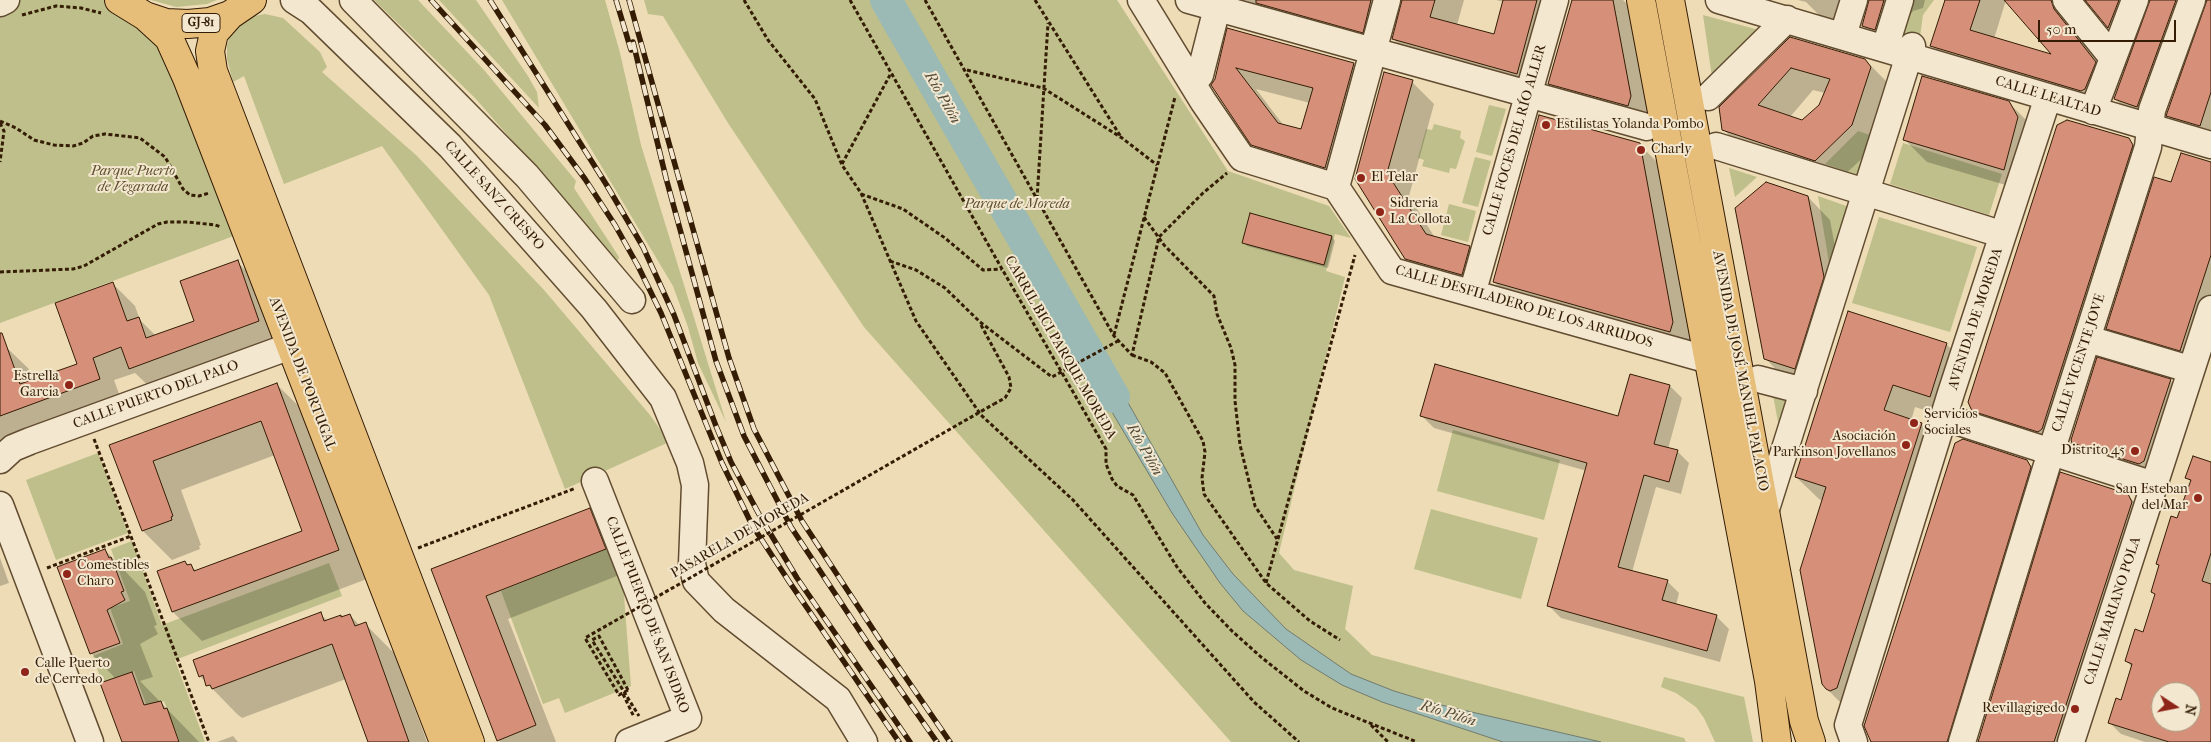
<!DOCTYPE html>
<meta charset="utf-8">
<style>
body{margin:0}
#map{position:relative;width:2211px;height:742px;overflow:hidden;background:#eddcb5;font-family:"IM FELL French Canon",serif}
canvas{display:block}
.north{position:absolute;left:2151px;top:682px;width:50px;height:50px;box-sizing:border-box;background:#f3e8cf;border:1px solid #a7967e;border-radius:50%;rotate:101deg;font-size:14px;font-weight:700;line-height:20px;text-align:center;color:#341c05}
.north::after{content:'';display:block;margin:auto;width:18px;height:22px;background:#8f2418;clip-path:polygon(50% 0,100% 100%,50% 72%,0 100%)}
.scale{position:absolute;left:2038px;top:20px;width:138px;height:22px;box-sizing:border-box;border:2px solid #341c05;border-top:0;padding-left:6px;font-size:15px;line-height:18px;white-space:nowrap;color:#341c05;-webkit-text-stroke:4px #f3e8cf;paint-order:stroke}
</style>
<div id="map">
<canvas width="2211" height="742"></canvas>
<div class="north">N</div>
<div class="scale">50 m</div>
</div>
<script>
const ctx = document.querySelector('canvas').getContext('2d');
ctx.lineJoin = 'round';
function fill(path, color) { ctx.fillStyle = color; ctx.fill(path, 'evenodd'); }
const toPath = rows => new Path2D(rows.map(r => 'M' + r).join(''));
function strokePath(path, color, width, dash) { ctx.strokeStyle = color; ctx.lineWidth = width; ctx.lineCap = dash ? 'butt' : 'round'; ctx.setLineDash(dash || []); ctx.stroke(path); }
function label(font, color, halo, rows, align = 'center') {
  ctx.font = font + ' "IM FELL French Canon",serif'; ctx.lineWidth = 4; ctx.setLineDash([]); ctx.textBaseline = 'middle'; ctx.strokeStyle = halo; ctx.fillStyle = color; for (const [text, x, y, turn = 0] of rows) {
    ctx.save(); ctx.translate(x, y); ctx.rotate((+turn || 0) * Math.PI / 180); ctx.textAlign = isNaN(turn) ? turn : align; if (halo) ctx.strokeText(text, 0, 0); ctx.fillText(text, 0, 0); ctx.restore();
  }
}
const green = toPath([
 [6,0,119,0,145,16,247,231,0,323,0,3],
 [151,0,217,0,207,4,176,7],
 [374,0,418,0,484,70,576,181,574,188,619,257,618,261,475,98],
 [439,0,476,0,528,76,537,92,539,108],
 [502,0,605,0,620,53,641,145,726,422,698,363,688,327,673,286],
 [644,0,1117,0,1228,171,1329,206,1351,238,1335,234,1326,271,1345,277,1279,553,1294,570,1353,586,1345,629,1372,655,1684,738,1686,742,1231,742,864,327,728,123,663,16,648,14],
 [1908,0,1934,0,1923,15,1919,44,1897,36],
 [265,14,283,18,320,52,327,67,322,72,417,156,544,290,650,415,669,442,565,489,489,295,382,146,284,184,244,76,233,82,227,59,227,45,232,30,249,17],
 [1703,15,1759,30,1712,77],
 [1489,105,1506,109,1492,156,1476,152],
 [1434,124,1461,131,1460,138,1465,141,1456,169,1450,168,1449,173,1422,166,1424,160,1418,158,1426,129,1432,130],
 [1858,131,1873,136,1860,176,1825,164],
 [1903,143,2002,174,1989,215,1890,184],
 [1475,157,1491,161,1478,207,1462,203],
 [1729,168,1757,177,1735,197],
 [1818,196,1852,208,1831,275],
 [1449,204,1476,211,1468,242,1441,235],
 [1879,217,1977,247,1950,332,1852,303],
 [1773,395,1790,401,1780,433],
 [1453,430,1560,460,1544,520,1437,491],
 [98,453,128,533,56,560,26,480],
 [1431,509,1538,538,1521,599,1414,569],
 [132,541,162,625,329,563,342,596,175,660,205,742,180,742,164,701,147,707,134,671,102,683,93,656,123,644,110,608,130,601,111,549],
 [609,548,623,583,631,686,565,713,559,698,543,704,501,591],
 [1664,677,1744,697,1753,742,1715,742,1704,718,1696,707,1676,693,1661,687]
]);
const water = toPath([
 [1101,355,1203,535,1233,574,1286,629,1351,674,1394,691,1437,704,1601,742,1503,742,1382,702,1342,685,1301,660,1243,611,1220,583,1172,513,1084,365,1101,355]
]);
const shadow = toPath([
 [1191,0,1464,0,1457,25,1495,35,1504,2,1496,0,1566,0,1539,96,1416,61,1393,39,1397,23,1395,23,1385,54],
 [1573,0,1623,0,1632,9,1653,119,1572,106,1550,83],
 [1798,0,1858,0,1855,30,1827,23,1806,2],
 [1870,0,1925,0,1923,8,1913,11,1885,48,1863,26],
 [1946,0,2211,0,2211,143,2188,136,2168,115,2207,7,2198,16,2136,119,2115,99,2150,7,2145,9,2129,47,2092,6,2084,5,2075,31,2115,83,2106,109,1952,66,1932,46],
 [2006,0,2055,56,1994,39],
 [1228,30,1354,64,1376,86,1348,190,1275,167,1252,144,1216,79],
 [1256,89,1310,103,1302,130,1284,126],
 [1791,38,1865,60,1888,83,1874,147,1837,182,1745,152,1723,129],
 [1813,90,1825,93,1821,106,1802,121,1790,117],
 [1412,82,1434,104,1409,196,1435,238,1469,248,1492,270,1484,297,1429,281,1406,258,1356,179],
 [2008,102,2031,125,2026,191,1927,162,1904,139],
 [2125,138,2148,161,2064,452,1996,432,1973,410],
 [1639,144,1662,167,1695,345,1516,304,1494,282],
 [2211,163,2211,332,2199,369,2127,348,2107,328,2172,183],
 [1808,197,1830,220,1845,300,1817,390,1787,381,1765,358],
 [1332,237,1335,241,1328,268,1247,246,1243,242],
 [237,262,260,284,281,343,153,390,135,373,114,380,122,402,0,447,0,349,6,347,29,369,33,381,79,365,113,284,135,306,140,320,156,336,195,321],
 [1849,313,1946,344,1969,366,1952,419,1915,407,1911,421,1921,424,1943,447,1849,711,1827,689,1823,501,1819,499,1796,477],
 [2170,380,2190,401,2160,484,2094,463,2073,442],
 [276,384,306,413,367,579,202,641,173,612,158,572,185,562,197,571,303,532,275,455,181,490,201,545,199,546,200,549,172,560,143,531,111,446],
 [1670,386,1682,398,1668,449,1677,451,1689,463,1681,494,1656,487,1632,572,1667,581,1679,593,1676,605,1717,617,1729,629,1720,662,1561,618,1549,606,1587,471,1434,428,1422,416,1619,417],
 [2026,461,2043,478,1968,742,1873,742],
 [2211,464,2211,742,2145,742,2121,734,2109,722,2122,702,2132,667,2126,661,2144,633,2156,595,2152,592,2160,567,2157,564,2178,520,2191,482,2187,478],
 [2161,692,2191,692,2191,722,2161,722],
 [2127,495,2145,512,2076,742,1979,742],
 [589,510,612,532,627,572,508,619,556,742,500,742,433,570],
 [105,550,145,592,157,625,154,626,158,634,140,644,153,677,140,681,199,742,123,742,116,679,91,653],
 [0,558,9,583,0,586],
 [320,614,328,621,350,615,360,626,365,624,394,653,427,742,370,742,346,679,242,718,237,714,200,676],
 [233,736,238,742,217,742]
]);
const river = toPath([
 [886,0,1114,397]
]);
const building = toPath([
 [1256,0,1371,0,1363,33,1256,3,1256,0],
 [1402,0,1435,0,1430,17,1494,34,1503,0,1537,0,1517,74,1392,39,1402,0],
 [1572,0,1613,0,1631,96,1628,106,1548,84,1572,0],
 [1869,0,1884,0,1875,30,1862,26,1869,0],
 [1945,0,1980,0,1970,30,2051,54,2004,0,2051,0,2054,9,2096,62,2085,89,2081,91,1930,46,1945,0],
 [2085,0,2119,0,2108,28,2085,0],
 [2150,0,2176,0,2137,107,2114,99,2150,0],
 [2207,0,2211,0,2211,92,2200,126,2166,116,2207,0],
 [1227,28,1354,63,1325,168,1251,145,1211,85,1215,79,1227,28],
 [1236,68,1313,88,1301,129,1278,123,1236,68],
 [1790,37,1865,59,1871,67,1852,125,1815,161,1722,130,1719,107,1790,37],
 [1791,68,1830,79,1819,105,1802,120,1758,105,1791,68],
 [1384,72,1413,80,1387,173,1426,234,1470,246,1462,275,1405,259,1355,179,1384,72],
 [1922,76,2009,101,2018,117,2004,170,1903,140,1922,76],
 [1539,115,1640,143,1673,322,1670,332,1493,282,1539,115],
 [2067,120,2129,138,2133,145,2042,429,2038,432,1972,411,1968,402,2057,125,2067,120],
 [2181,153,2211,162,2211,255,2180,351,2106,329,2154,177,2171,182,2181,153],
 [1766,182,1808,196,1824,277,1795,369,1764,359,1735,208,1766,182],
 [1250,213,1332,236,1324,265,1242,243,1250,213],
 [238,260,259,321,129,369,121,347,93,358,100,379,0,416,0,333,2,333,20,384,77,364,55,303,113,282,127,321,139,317,146,338,194,321,180,281,238,260],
 [1848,311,1947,343,1930,397,1893,385,1884,410,1922,423,1837,688,1830,691,1826,689,1822,684,1800,570,1826,487,1795,477,1848,311],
 [2097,357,2171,379,2144,461,2139,464,2072,443,2071,440,2097,357],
 [1435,364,1618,416,1630,374,1670,385,1654,444,1678,450,1669,482,1644,475,1618,567,1668,580,1662,600,1717,615,1707,651,1547,606,1587,463,1420,416,1435,364],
 [277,383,339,550,172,612,157,571,185,561,187,565,191,564,194,571,302,531,261,421,153,461,173,516,171,517,172,520,142,531,109,445,277,383],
 [1963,439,2027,460,2031,467,1947,742,1871,742,1864,726,1955,443,1963,439],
 [2193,456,2211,462,2211,553,2202,581,2211,584,2211,742,2169,742,2108,723,2116,698,2121,700,2132,664,2125,661,2135,629,2143,632,2155,594,2151,592,2159,565,2156,564,2171,516,2177,518,2191,480,2185,478,2193,456],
 [2161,692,2191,692,2191,722,2161,722,2161,692],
 [2060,472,2128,494,2132,502,2054,742,1978,742,2060,472],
 [590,508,606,549,486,596,536,725,497,741,431,569,590,508],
 [105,549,109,558,111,557,124,591,121,592,125,600,107,610,120,643,90,654,57,567,105,549],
 [321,612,324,621,341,615,341,617,350,614,355,626,366,622,409,742,368,742,332,644,212,689,210,685,206,686,203,675,199,677,193,660,321,612],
 [132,672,144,705,161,701,164,709,167,708,179,742,122,742,100,683,132,672]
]);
const path = toPath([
 [744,0,768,40,815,99,842,165,861,193,916,321,981,415,1073,500,1254,702,1299,742],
 [850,0,1002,269,1106,449,1106,464,1112,479,1117,486,1133,495,1177,567,1205,603,1232,631,1261,657,1304,691,1332,708,1417,742],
 [925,0,1114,336,1132,355,1159,237,1203,193,1227,173],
 [1035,0,1121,137],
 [22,15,56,6,81,8,101,13],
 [967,70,1043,88,1122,138,1157,165],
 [0,121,16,128,34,140,54,145,73,146,83,143,93,136,105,134,140,138,165,157,183,189,190,195,199,196,209,193],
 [0,123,4,131,0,162],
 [842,164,890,75],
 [861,194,903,209,945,238,983,270,1002,269],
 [1037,199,1048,23],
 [1144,217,1164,245,1214,296,1217,314,1231,348,1235,365,1235,401,1240,445,1255,506,1277,539],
 [890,261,916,270,945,288,980,322,1052,377,1118,341],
 [0,272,73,269,84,266,158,224,167,222,188,222,215,225,221,227],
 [981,325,1009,377,1011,388,1005,398,994,404],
 [1114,335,1175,97],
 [1132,355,1151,362,1165,373,1203,441,1205,452,1202,478,1204,494,1266,583,1310,621,1340,640],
 [94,439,209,742],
 [418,548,576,488],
 [47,568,131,536],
 [1266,583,1355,255],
 [628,690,599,636,592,640,639,716],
 [623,694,634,717],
 [1371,725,1388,742]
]);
const minor = toPath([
 [294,0,311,11,450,146,594,309,663,398,690,463,695,485,692,564,696,581,724,610,838,699,864,742],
 [353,0,527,176,632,300],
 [1141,0,1203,101,1242,158,1336,187,1392,271,1709,360],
 [1189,0,1362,48],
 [1719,0,2211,145],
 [2066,0,2113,58],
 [0,3,6,0],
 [1843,35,1854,0],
 [1885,48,1900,0],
 [1384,54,1647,127],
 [1193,83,1200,75,1219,0],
 [1708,97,1787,19],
 [2093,111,2135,0],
 [1716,146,1988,230],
 [1336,187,1387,0],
 [1476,280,1555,0],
 [2088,339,2179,366],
 [1758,379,1804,391],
 [1943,417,2154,485],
 [0,460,13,448,30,441,310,339],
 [595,481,688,718,629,742],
 [0,505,90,742],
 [1766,509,1912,46],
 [1854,742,1848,725,1951,393,2048,97],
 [1962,742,2051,452,2148,147,2152,110,2192,0],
 [2071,742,2211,309]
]);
const major = toPath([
 [119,0,145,16,166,23,188,24,210,22,230,15,252,0],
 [1641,0,1769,681,1777,742],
 [1670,0,1804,721,1811,742],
 [230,15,214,33,210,51,213,71,470,742],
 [145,16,169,38,187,78,444,742]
]);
const rail = toPath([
 [431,0,545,125,585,179,615,225,638,266,661,313,722,463,752,525,790,583,899,742],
 [490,0,606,184,643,247,674,315,716,426,731,462,761,518,797,578,910,742],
 [616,0,631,50],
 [629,0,729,358,754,429,802,521,880,640,950,742],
 [633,42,666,178,716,361,744,436,791,527,871,648,937,742]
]);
const pathBridge = toPath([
 [628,690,619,695,585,638,994,404]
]);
const markers = [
 [1546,125,5,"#8f2418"],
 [1641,150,5,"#8f2418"],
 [1361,178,5,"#8f2418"],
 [1380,212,5,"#8f2418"],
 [69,385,5,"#8f2418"],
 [1914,423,5,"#8f2418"],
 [1906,445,5,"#8f2418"],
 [2135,451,5,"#8f2418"],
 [2198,498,5,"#8f2418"],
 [67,574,5,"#8f2418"],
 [25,672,5,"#8f2418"],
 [2075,709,5,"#8f2418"]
];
const shields = [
 [201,23,38]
];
const shieldNames = [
 ["GJ-81",201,23]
];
const streetNames = [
 ["CALLE LEALTAD",2048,97,17],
 ["CALLE FOCES DEL RÍO ALLER",1515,140,-74],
 ["CALLE SANZ CRESPO",494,196,48],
 ["CALLE DESFILADERO DE LOS ARRUDOS",1524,307,16],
 ["AVENIDA DE MOREDA",1976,319,-72],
 ["CARRIL BICI PARQUE MOREDA",1060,348,60],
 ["CALLE VICENTE JOVE",2079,363,-72],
 ["AVENIDA DE JOSÉ MANUEL PALACIO",1740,371,79],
 ["AVENIDA DE PORTUGAL",302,374,69],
 ["CALLE PUERTO DEL PALO",156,395,-20],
 ["PASARELA DE MOREDA",740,536,-30],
 ["CALLE MARIANO POLA",2113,611,-72],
 ["CALLE PUERTO DE SAN ISIDRO",647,615,69]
];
const poiNames = [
 ["Estilistas Yolanda Pombo",1556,125],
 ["Charly",1651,150],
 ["El Telar",1371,178],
 ["Sidreria",1390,204],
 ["La Collota",1390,220],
 ["Estrella",59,377,"right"],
 ["Garcia",59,393,"right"],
 ["Servicios",1924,415],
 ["Sociales",1924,431],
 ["Asociación",1896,437,"right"],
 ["Parkinson Jovellanos",1896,453,"right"],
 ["Distrito 45",2125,451,"right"],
 ["San Esteban",2188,490,"right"],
 ["del Mar",2188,506,"right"],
 ["Comestibles",77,566],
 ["Charo",77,582],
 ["Calle Puerto",35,664],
 ["de Cerredo",35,680],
 ["Revillagigedo",2065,709,"right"]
];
const parkNames = [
 ["Parque Puerto",133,172],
 ["de Vegarada",133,188],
 ["Parque de Moreda",1017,205]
];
const waterNames = [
 ["Río Pilón",942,98,60],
 ["Río Pilón",1144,450,60],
 ["Río Pilón",1448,714,17]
];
fill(green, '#bebf8a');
fill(water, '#9bbab5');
strokePath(water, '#727b6f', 1);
fill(shadow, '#0003');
strokePath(river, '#9bbab5', 32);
fill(building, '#d6907a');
strokePath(building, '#341c05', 1);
strokePath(minor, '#624c31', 29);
strokePath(major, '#341c05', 30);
strokePath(path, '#341c05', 3, [4, 2.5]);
strokePath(minor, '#f3e8cf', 26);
strokePath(major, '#e6be7a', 28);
strokePath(rail, '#341c05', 5.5);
strokePath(rail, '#f3e8cf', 4, [11]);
strokePath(pathBridge, '#341c05', 3, [4, 2.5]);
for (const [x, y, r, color] of markers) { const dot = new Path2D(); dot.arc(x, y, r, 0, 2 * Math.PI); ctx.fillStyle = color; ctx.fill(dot); strokePath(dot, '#f3e8cf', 2); }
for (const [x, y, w] of shields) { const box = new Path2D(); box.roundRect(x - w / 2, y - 9.5, w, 19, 4); ctx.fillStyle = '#f3e8cf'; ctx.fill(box); strokePath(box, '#341c05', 1); }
label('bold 12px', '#341c05', null, shieldNames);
label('14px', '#341c05', '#f3e8cf', streetNames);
label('14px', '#341c05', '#f3e8cf', poiNames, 'left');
label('italic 14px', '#5d4d2d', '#f3e8cf', parkNames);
label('italic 15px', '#534b3a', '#f3e8cf', waterNames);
</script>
